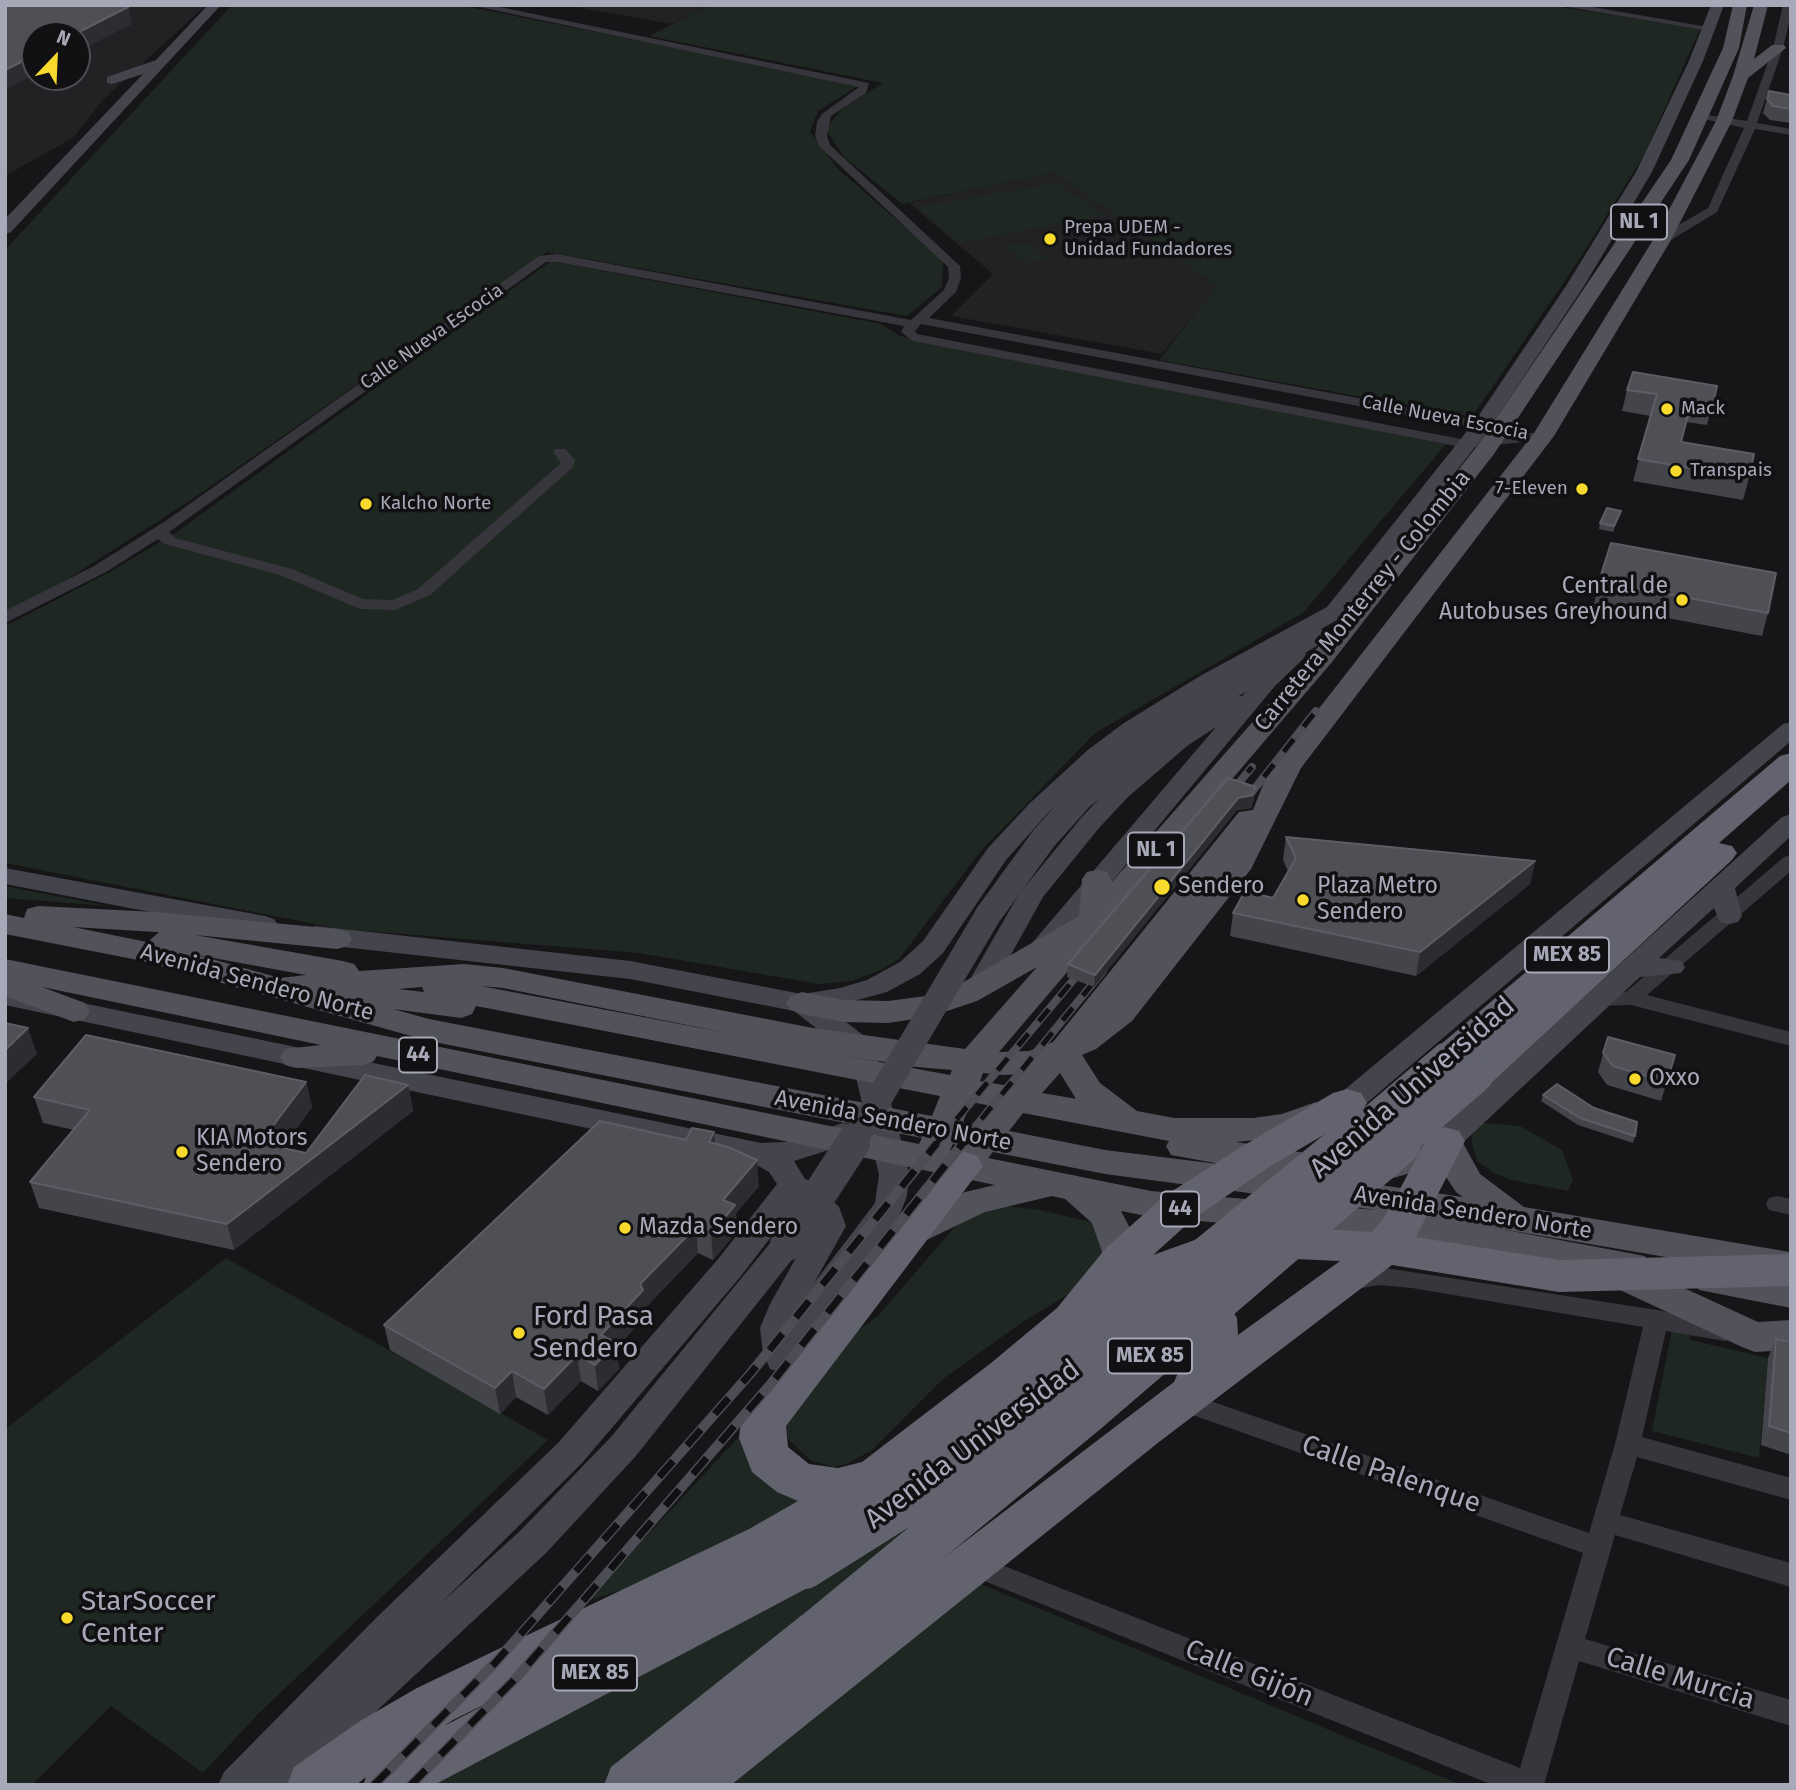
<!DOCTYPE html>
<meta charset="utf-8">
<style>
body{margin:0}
#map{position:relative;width:1796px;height:1790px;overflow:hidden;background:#161517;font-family:"Fira Sans",sans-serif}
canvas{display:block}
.frame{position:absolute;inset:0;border:7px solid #a7a9b8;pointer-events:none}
.north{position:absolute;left:21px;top:21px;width:70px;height:70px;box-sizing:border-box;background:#111012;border:2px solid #4d4d54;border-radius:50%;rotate:23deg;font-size:19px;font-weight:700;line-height:28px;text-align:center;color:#a7a9b8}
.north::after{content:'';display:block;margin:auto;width:24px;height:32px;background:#f8da2d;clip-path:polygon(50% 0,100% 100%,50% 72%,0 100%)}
</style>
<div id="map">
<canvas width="1796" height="1790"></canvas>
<div class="frame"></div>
<div class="north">N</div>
</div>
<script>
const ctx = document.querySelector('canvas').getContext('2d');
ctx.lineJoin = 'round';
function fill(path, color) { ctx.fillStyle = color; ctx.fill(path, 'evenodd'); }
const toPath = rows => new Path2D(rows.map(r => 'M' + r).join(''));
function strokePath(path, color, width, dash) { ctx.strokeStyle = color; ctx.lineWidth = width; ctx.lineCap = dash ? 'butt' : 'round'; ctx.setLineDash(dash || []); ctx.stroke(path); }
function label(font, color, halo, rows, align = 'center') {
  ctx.font = font + ' "Fira Sans",sans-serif'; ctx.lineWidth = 7; ctx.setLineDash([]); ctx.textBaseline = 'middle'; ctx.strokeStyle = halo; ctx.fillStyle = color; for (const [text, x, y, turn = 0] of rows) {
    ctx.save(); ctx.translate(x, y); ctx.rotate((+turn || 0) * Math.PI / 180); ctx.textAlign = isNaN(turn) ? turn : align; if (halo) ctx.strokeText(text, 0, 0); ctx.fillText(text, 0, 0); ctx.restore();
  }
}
const built = toPath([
 [5,5,206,5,103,100,73,138,5,176],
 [35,35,77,35,77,77,35,77],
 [564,5,709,5,671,24],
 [1055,173,1218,286,1162,354,951,316,993,274,909,203]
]);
const green = toPath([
 [232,5,459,5,861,84,818,111,810,132,838,169,943,260,942,287,907,316,547,252,191,500,66,580,5,612,5,250],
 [709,5,1549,5,1700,29,1644,155,1579,260,1472,417,1159,360,1217,286,1055,173,902,204,844,157,828,133,828,126,842,109,883,83,649,36],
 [1057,183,1106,215,960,243,917,207],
 [1028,243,1048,259,1025,263,1005,246],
 [551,261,881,324,900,336,1446,444,1303,613,1095,733,980,852,899,959,881,970,852,981,819,984,639,953,340,929,5,863,5,626,110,572,178,531],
 [5,886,108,906,5,898],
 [1485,1123,1520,1126,1562,1150,1573,1180,1568,1191,1511,1180,1494,1173,1477,1161,1472,1143,1473,1126],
 [1008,1206,1040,1210,1091,1222,1106,1234,1101,1259,1076,1290,1024,1321,943,1379,872,1450,847,1464,833,1467,810,1460,788,1439,785,1422,855,1332,878,1316,952,1230,972,1214],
 [226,1258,548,1440,260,1712,203,1773,111,1706,32,1785,5,1785,5,1429],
 [1673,1325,1692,1327,1690,1340,1768,1358,1759,1458,1652,1431],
 [749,1426,749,1451,758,1477,807,1501,684,1569,585,1602],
 [989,1475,602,1785,435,1785,445,1775,807,1589],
 [964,1577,1461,1785,721,1785]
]);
const street = toPath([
 [470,5,490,5,869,83,866,93,831,116,827,136,830,145,960,266,961,278,956,292,929,318,1497,424,1504,428,1497,432,921,324,915,331,917,334,1466,440,1543,432,1550,436,1543,440,1466,448,913,341,901,332,904,326,557,262,546,262,169,532,175,538,292,569,363,599,393,600,418,589,561,463,553,452,555,449,565,449,575,460,573,467,430,595,395,610,360,609,280,575,165,544,158,539,106,572,5,623,5,611,94,566,167,520,539,256,557,254,911,320,944,290,949,278,948,267,819,146,815,136,817,122,822,114,859,87,470,5],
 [1556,5,1581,5,1714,28,1709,31,1556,5],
 [1783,5,1791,5,1791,14,1783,48,1757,123,1791,129,1791,135,1755,129,1717,212,1666,243,1658,243,1658,237,1708,208,1744,128,1695,117,1700,114,1747,121,1773,48,1783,5],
 [1791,855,1791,871,1647,995,1791,1032,1791,1046,1631,1005,1590,1006,1587,1001,1590,996,1626,992,1784,857,1791,855],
 [1777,1196,1791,1199,1791,1215,1769,1210,1766,1204,1769,1198,1777,1196],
 [1379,1267,1657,1310,1733,1325,1737,1332,1733,1339,1725,1341,1666,1331,1642,1437,1791,1478,1791,1500,1637,1457,1620,1515,1791,1563,1791,1587,1615,1535,1585,1639,1791,1700,1791,1726,1579,1661,1544,1785,1493,1785,962,1572,958,1564,962,1556,971,1553,1520,1768,1583,1553,1173,1408,1170,1401,1173,1394,1182,1391,1589,1533,1615,1444,1643,1327,1412,1288,1379,1285,1351,1290,1343,1287,1339,1281,1343,1275,1379,1267]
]);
const secondary = toPath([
 [208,5,221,5,11,232,5,234,5,219,143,74,112,84,107,83,107,77,156,60,208,5],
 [1711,5,1724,5,1703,61,1652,172,1584,286,1489,429,1343,617,1216,686,1140,733,1107,759,1048,813,1006,860,943,953,920,974,887,992,828,1008,868,1039,872,1046,883,1073,904,1151,909,1175,907,1196,900,1214,797,1354,794,1369,782,1373,770,1369,763,1353,760,1328,770,1304,814,1226,813,1219,797,1203,741,1276,582,1463,441,1603,520,1531,611,1437,776,1236,787,1232,798,1236,803,1244,798,1252,635,1457,546,1553,297,1785,218,1785,224,1772,376,1618,558,1443,719,1258,777,1184,769,1172,753,1163,5,1005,5,987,761,1143,785,1142,843,1123,854,1126,858,1134,854,1142,794,1161,805,1179,814,1182,839,1207,846,1226,814,1283,875,1203,879,1175,855,1073,846,1051,794,1011,630,979,316,944,307,941,303,935,307,929,316,926,630,961,802,994,840,988,867,980,900,962,923,941,988,848,1030,803,1089,749,1124,723,1200,676,1327,607,1475,421,1566,286,1636,172,1689,61,1711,5],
 [1295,647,1303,649,1306,654,1303,659,1275,686,1045,962,1035,965,1025,962,1021,956,1216,727,1187,746,1128,797,1099,828,1043,897,989,994,979,997,969,994,965,988,1019,894,1081,818,1110,787,1171,736,1228,697,1242,696,1287,649,1295,647],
 [1791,722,1791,741,1362,1107,1362,1123,1357,1130,1347,1134,1337,1130,1332,1123,1332,1103,1337,1096,1783,724,1791,722],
 [1791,814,1791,836,1735,888,1742,916,1738,922,1729,924,1720,922,1714,908,1659,958,1681,961,1685,967,1681,973,1640,977,1456,1149,1428,1160,1417,1157,1413,1149,1417,1141,1434,1133,1782,817,1791,814],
 [5,868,265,916,274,919,278,925,274,931,265,934,5,884,5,868]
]);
const primary = toPath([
 [1733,5,1747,5,1739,48,1689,160,1494,454,1332,662,999,1052,1029,1051,1053,1042,1239,812,1253,810,1267,775,1534,433,1653,240,1716,121,1733,76,1754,5,1768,5,1754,59,1772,45,1784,45,1786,48,1748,78,1732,121,1671,240,1554,436,1301,768,1251,869,1132,1021,1096,1049,1082,1055,1100,1083,1137,1111,1174,1118,1253,1118,1282,1114,1316,1102,1328,1106,1333,1114,1328,1122,1285,1137,1236,1142,1337,1158,1383,1157,1417,1146,1433,1132,1445,1129,1457,1132,1480,1174,1524,1207,1790,1252,1790,1272,1777,1276,1490,1227,1645,1256,1650,1266,1647,1271,1758,1322,1791,1320,1791,1350,1755,1352,1742,1347,1605,1283,1600,1274,1402,1238,1151,1217,1121,1211,1134,1236,1139,1259,1134,1269,1121,1273,1108,1269,1092,1223,1065,1199,1052,1196,985,1212,912,1247,899,1243,894,1234,899,1225,965,1192,995,1185,377,1056,373,1062,362,1065,296,1068,285,1065,280,1057,285,1049,321,1045,42,987,85,1003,90,1011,85,1019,74,1022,5,996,5,959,919,1144,922,1138,429,1041,143,961,5,934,5,914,24,918,27,909,38,906,156,912,337,929,348,932,352,939,348,946,337,949,195,935,343,961,354,964,359,971,464,964,503,968,813,1028,965,1049,1037,967,977,1001,929,1017,888,1023,844,1022,802,1014,791,1010,786,1003,791,996,802,992,844,1000,888,1001,926,996,955,987,1079,916,1082,879,1087,872,1097,870,1107,872,1112,882,1314,652,1478,445,1671,160,1723,48,1733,5],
 [73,927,156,932,159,932,150,940,152,943,73,927],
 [197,955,306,975,280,978,197,955],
 [481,986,503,988,732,1034,481,986],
 [422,987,424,992,398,989,422,987],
 [476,1006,940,1096,932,1116,429,1019,393,1009,461,1018,472,1014,476,1006],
 [841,1055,917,1067,952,1070,950,1075,841,1055],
 [983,1073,1003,1075,1021,1074,1009,1086,980,1081,983,1073],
 [1060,1073,1076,1099,1077,1099,1042,1093,1060,1073],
 [971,1102,992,1106,977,1125,963,1122,971,1102],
 [1023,1113,1169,1141,1166,1146,1171,1155,1226,1165,1105,1150,1009,1131,1023,1113],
 [953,1144,961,1146,957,1152,950,1150,953,1144],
 [993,1152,1105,1174,1377,1210,1151,1191,988,1158,993,1152],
 [1438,1165,1456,1192,1463,1197,1360,1182,1383,1181,1438,1165],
 [1712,1266,1791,1280,1791,1308,1699,1290,1694,1280,1699,1270,1712,1266]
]);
const highway = toPath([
 [1791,753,1791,780,1719,843,1732,846,1737,853,1732,860,1490,1084,1476,1088,1462,1084,1457,1075,1460,1069,1447,1073,1433,1069,1428,1060,1433,1051,1780,756,1791,753],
 [1347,1089,1361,1093,1367,1103,1361,1113,1269,1167,1193,1219,1153,1255,1203,1237,1218,1242,1224,1253,1218,1264,1173,1281,1092,1327,1023,1389,892,1491,805,1545,821,1551,828,1566,821,1581,434,1785,363,1785,366,1777,356,1785,287,1785,294,1767,360,1721,417,1688,749,1529,798,1501,777,1492,752,1472,739,1438,741,1421,748,1408,949,1156,963,1151,977,1156,983,1166,786,1426,788,1447,809,1464,838,1468,862,1462,991,1363,1057,1308,1106,1248,1163,1197,1241,1147,1333,1093,1347,1089],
 [502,1696,444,1726,453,1720,502,1696],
 [1445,1127,1459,1131,1465,1141,1416,1237,1559,1260,1791,1254,1791,1286,1559,1292,1392,1265,1159,1442,731,1785,604,1785,611,1767,802,1615,819,1609,836,1615,844,1631,841,1636,1174,1382,1194,1336,1193,1320,1175,1305,1169,1293,1175,1281,1190,1277,1205,1281,1222,1293,1237,1318,1238,1335,1340,1261,1272,1258,1257,1253,1251,1242,1257,1231,1272,1226,1372,1232,1386,1215,1431,1131,1445,1127]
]);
const railFar1 = toPath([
 [1227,797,1252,767],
 [1244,802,1316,711],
 [936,1144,1085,966],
 [961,1144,1103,971]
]);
const rail = toPath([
 [374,1785,495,1663,750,1374,937,1143],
 [411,1785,517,1677,770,1385,963,1143]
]);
const secondaryBridgeFar2 = toPath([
 [1284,654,1314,636]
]);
const secondaryBridgeFar1 = toPath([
 [852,1144,988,915,1044,838,1079,799,1145,742,1198,705,1287,652]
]);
const secondaryBridge = toPath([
 [787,1244,853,1143]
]);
const highwayBridgeFar1 = toPath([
 [1348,1144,1447,1060],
 [1396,1144,1476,1075]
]);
const highwayBridge = toPath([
 [804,1566,912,1498,957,1464,1350,1143],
 [819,1631,1085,1412,1398,1143]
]);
const wall = toPath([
 [1791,95,1791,123,1770,120,1763,113,1767,99],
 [1717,386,1707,425,1686,422,1681,442,1749,478,1743,500,1633,481,1651,416,1622,411,1627,390],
 [1621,511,1613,532,1599,529,1600,523],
 [1599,581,1768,613,1762,636,1594,604],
 [1228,778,1254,799,1251,808,1237,810,1094,987,1067,977,1068,964],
 [1286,837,1535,861,1530,884,1416,976,1230,936,1233,913,1273,898,1288,871,1283,860],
 [1608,1037,1675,1055,1661,1101,1607,1085,1598,1072],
 [306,1082,312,1107,282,1148,306,1153,408,1085,413,1111,234,1250,39,1208,30,1182,74,1130,43,1123,34,1097],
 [1543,1095,1594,1108,1635,1136,1633,1143,1578,1125,1541,1101],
 [686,1140,759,1186,736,1213,737,1231,713,1260,698,1253,645,1308,646,1316,616,1348,619,1369,598,1391,581,1381,548,1415,516,1397,500,1414,390,1350,384,1325],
 [1776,1339,1791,1342,1791,1455,1761,1445,1768,1358]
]);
const shadedWall = toPath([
 [102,5,135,5,129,8,132,24,77,52,77,35,73,35],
 [35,55,35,74,5,90,5,70],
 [1256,787,1254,799,1251,808,1237,810,1094,987,1095,975,1238,798],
 [1535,861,1530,884,1416,976,1420,952],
 [28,1028,37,1054,5,1084,5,1050],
 [306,1082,312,1107,267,1168,260,1143],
 [408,1085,413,1111,234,1250,227,1224],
 [714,1132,716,1158,709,1142],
 [757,1160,759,1186,736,1213,737,1231,713,1260,711,1234,723,1200],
 [696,1227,698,1253,645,1308,646,1316,616,1348,619,1369,598,1391,595,1365,601,1335,640,1284],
 [577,1355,581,1381,548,1415,544,1389],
 [512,1371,516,1397,500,1414,495,1388]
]);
const building = toPath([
 [5,5,114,5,128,7,73,35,35,35,35,55,5,70,5,5],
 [1769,91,1791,95,1791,109,1773,106,1767,99,1769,91],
 [1633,372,1717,386,1713,404,1692,400,1681,442,1754,454,1749,478,1638,459,1657,394,1627,390,1633,372],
 [1607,508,1621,511,1614,526,1600,523,1607,508],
 [1611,543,1776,573,1768,613,1599,581,1611,543],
 [1228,778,1256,787,1253,795,1238,798,1095,975,1068,964,1228,778],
 [1286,837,1535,861,1420,952,1233,913,1245,891,1273,898,1296,858,1286,837],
 [5,1023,28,1028,5,1050,5,1023],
 [86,1035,306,1082,260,1143,306,1153,365,1075,408,1085,227,1224,30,1182,90,1110,34,1097,86,1035],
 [1608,1037,1675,1055,1667,1082,1613,1066,1603,1053,1608,1037],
 [1557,1084,1594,1108,1637,1122,1635,1136,1580,1118,1543,1095,1557,1084],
 [600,1121,686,1140,692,1128,714,1132,709,1142,728,1147,757,1160,723,1200,735,1205,711,1234,696,1227,640,1284,643,1290,601,1335,616,1343,595,1365,577,1355,544,1389,512,1371,495,1388,384,1325,600,1121],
 [1776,1339,1791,1342,1791,1433,1769,1426,1776,1339]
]);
const markers = [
 [1050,239,7,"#f8da2d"],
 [1667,409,7,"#f8da2d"],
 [1676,471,7,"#f8da2d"],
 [1582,489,7,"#f8da2d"],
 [366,504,7,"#f8da2d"],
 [1682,600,7,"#f8da2d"],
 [1162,887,9,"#f8da2d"],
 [1303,900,7,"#f8da2d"],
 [1635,1079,7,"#f8da2d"],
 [182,1152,7,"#f8da2d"],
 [625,1228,7,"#f8da2d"],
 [519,1333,7,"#f8da2d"],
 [67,1618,7,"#f8da2d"]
];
const farPoinames = [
 ["Prepa UDEM -",1064,228],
 ["Unidad Fundadores",1064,250],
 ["Mack",1681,409],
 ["Transpais",1690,471],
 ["7-Eleven",1568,489,"right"],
 ["Kalcho Norte",380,504]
];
const farStreetnames = [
 ["Calle Nueva Escocia",432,337,-35],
 ["Calle Nueva Escocia",1445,418,11]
];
const shields = [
 [1639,222,56],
 [1156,850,56],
 [1567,955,84],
 [418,1055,38],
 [1180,1209,38],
 [1150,1356,84],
 [595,1673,84]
];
const shieldNames = [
 ["NL 1",1639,222],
 ["NL 1",1156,850],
 ["MEX 85",1567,955],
 ["44",418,1055],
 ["44",1180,1209],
 ["MEX 85",1150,1356],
 ["MEX 85",595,1673]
];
const poiNames = [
 ["Central de",1668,587,"right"],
 ["Autobuses Greyhound",1668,613,"right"],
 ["Sendero",1178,887],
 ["Plaza Metro",1317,887],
 ["Sendero",1317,913],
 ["Oxxo",1649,1079],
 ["KIA Motors",196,1139],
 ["Sendero",196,1165],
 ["Mazda Sendero",639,1228]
];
const streetNames = [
 ["Carretera Monterrey - Colombia",1363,601,-51],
 ["Avenida Sendero Norte",257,983,15],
 ["Avenida Sendero Norte",893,1121,11],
 ["Avenida Sendero Norte",1473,1213,9]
];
const nearStreetnames = [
 ["Avenida Universidad",1413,1088,-41],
 ["Avenida Universidad",973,1445,-37],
 ["Calle Palenque",1391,1475,19],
 ["Calle Gijón",1249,1674,22],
 ["Calle Murcia",1680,1679,17]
];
const nearPoinames = [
 ["Ford Pasa",533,1317],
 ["Sendero",533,1349],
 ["StarSoccer",81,1602],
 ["Center",81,1634]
];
fill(built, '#222124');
fill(green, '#1f2722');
fill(street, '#36363c');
fill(secondary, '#44444c');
fill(primary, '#52525b');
fill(highway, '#62636e');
strokePath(railFar1, '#4d4d55', 8);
strokePath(rail, '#4d4d55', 10);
strokePath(railFar1, '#111012', 5, [16]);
strokePath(rail, '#111012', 7, [21]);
strokePath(secondaryBridgeFar2, '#44444c', 20);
strokePath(secondaryBridgeFar1, '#44444c', 26);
strokePath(secondaryBridge, '#44444c', 34);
strokePath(highwayBridgeFar1, '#62636e', 35);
strokePath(highwayBridge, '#62636e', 46);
fill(wall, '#44454a');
fill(shadedWall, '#2d2d31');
fill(building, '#4f4f56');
strokePath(building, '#5d5d65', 2);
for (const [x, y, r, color] of markers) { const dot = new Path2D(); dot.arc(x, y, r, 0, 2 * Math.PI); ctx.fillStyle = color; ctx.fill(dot); strokePath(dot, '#111012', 2.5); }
label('19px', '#a7a9b8', '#111012', farPoinames, 'left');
label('19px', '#a7a9b8', '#111012', farStreetnames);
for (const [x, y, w] of shields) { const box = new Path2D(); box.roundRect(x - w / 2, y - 17.5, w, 35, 5); ctx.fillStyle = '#111012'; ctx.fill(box); strokePath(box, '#a7a9b8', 2); }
label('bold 21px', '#a7a9b8', null, shieldNames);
label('23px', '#a7a9b8', '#111012', poiNames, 'left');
label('23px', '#a7a9b8', '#111012', streetNames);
label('28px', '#a7a9b8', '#111012', nearStreetnames);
label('28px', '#a7a9b8', '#111012', nearPoinames, 'left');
</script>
